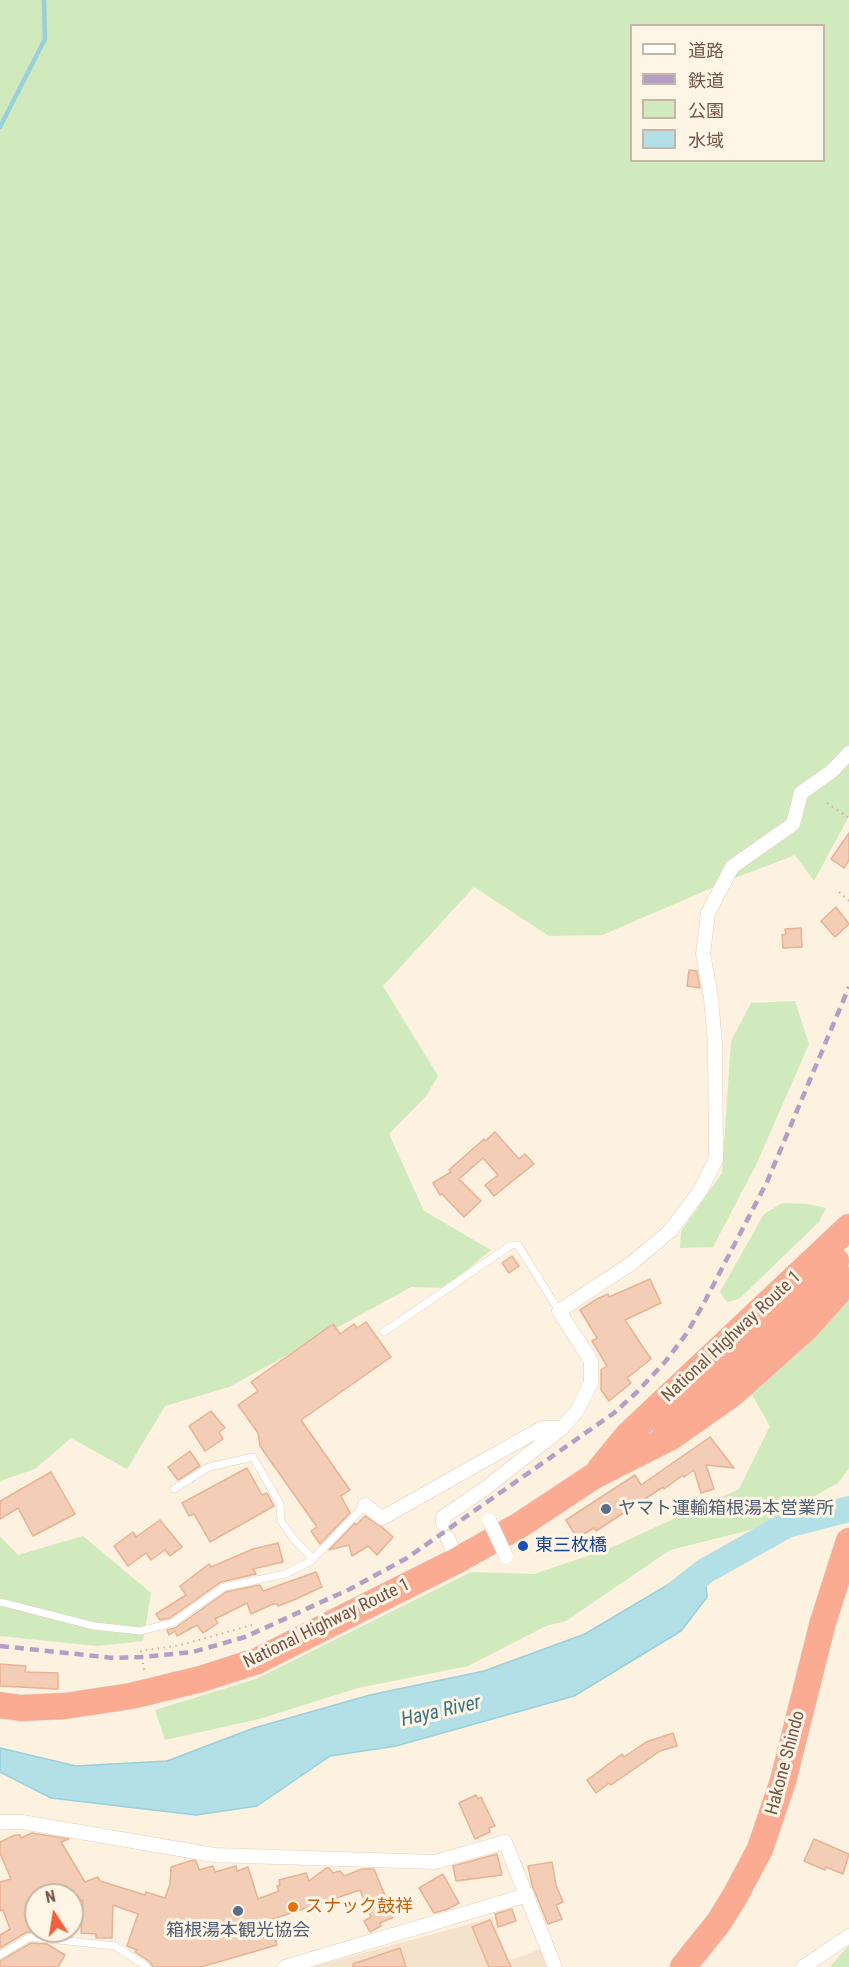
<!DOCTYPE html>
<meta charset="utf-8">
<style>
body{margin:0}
#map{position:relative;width:849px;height:1967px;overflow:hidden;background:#fdf1df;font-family:"Roboto Condensed","Noto Sans JP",sans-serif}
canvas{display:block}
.legend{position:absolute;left:630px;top:24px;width:195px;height:138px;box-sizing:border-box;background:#fff5e6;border:2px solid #c7b5a6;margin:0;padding:8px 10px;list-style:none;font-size:18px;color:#745546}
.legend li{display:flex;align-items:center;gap:12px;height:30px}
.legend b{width:30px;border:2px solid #c7b5a6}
.north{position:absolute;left:24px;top:1883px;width:60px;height:60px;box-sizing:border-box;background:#fff5e6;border:2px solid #c7b5a6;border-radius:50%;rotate:348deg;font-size:16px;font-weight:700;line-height:24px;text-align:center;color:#745546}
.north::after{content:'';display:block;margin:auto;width:21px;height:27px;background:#ed613e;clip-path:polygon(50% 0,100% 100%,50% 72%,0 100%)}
</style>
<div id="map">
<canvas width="849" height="1967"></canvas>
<ul class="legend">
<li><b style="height:8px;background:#fff"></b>道路</li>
<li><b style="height:8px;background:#b39ec6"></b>鉄道</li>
<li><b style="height:16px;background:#d0eabd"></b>公園</li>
<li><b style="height:16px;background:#b3e0e7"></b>水域</li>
</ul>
<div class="north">N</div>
</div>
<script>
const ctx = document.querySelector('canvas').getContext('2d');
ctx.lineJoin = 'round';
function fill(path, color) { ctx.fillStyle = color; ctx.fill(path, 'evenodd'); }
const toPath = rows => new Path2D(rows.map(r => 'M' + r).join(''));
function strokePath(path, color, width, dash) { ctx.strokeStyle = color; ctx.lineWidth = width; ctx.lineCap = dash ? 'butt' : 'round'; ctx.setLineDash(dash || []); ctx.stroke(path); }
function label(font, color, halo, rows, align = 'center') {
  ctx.font = font + ' "Roboto Condensed","Noto Sans JP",sans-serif'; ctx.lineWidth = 6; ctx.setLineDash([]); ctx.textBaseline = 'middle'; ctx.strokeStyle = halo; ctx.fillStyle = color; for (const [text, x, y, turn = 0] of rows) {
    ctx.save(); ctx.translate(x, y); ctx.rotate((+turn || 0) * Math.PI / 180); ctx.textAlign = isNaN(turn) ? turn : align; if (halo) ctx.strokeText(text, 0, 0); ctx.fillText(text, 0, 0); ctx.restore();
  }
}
const residential = toPath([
 [492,1918,509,1961,541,1949,550,1967,312,1967]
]);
const green = toPath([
 [0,0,849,0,849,816,814,881,795,855,735,878,602,935,549,936,474,887,383,986,438,1076,426,1096,389,1134,424,1211,491,1250,445,1288,411,1287,229,1387,165,1406,127,1469,71,1438,35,1469,0,1481],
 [632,26,824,26,824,160,632,160],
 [795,1001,809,1044,756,1165,713,1247,680,1248,681,1231,722,1173,731,1041,751,1003],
 [782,1203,807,1204,826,1208,819,1222,739,1299,727,1302,720,1292,764,1214],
 [849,1296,849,1468,838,1483,758,1528,670,1550,566,1621,546,1626,468,1666,358,1688,259,1719,165,1740,155,1710,256,1679,471,1572,534,1574,608,1549,739,1489,770,1426,751,1393],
 [0,1536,18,1555,83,1536,151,1593,143,1641,97,1646,0,1636],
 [849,1945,849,1967,830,1967]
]);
const water = toPath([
 [705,1571,707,1597,681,1631,574,1696,396,1746,330,1756,257,1806,196,1815,51,1798,0,1772,0,1748,76,1766,167,1761,254,1728,370,1695,484,1671,585,1634,686,1574,705,1571]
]);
const stream = toPath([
 [0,127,45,39,44,0]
]);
const river = toPath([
 [677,1593,705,1571,787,1525,849,1509]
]);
const building = toPath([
 [849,833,849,860,844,868,831,859,849,833],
 [836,907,849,924,835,937,821,921,836,907],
 [801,928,802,947,783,948,782,935,786,934,785,929,801,928],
 [689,970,697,971,700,988,687,986,689,970],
 [495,1132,519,1159,525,1154,534,1164,494,1196,485,1185,498,1175,483,1158,459,1179,481,1201,464,1217,442,1194,440,1195,433,1183,451,1172,449,1170,484,1139,485,1141,495,1132],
 [512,1256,519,1266,509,1273,502,1263,512,1256],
 [650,1279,661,1303,625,1320,651,1359,627,1378,631,1383,609,1401,601,1390,601,1370,607,1366,592,1341,597,1338,580,1310,597,1299,608,1294,609,1297,650,1279],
 [366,1322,391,1357,301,1420,350,1490,341,1496,350,1513,320,1544,311,1531,317,1527,260,1446,258,1433,238,1405,258,1391,251,1382,333,1324,340,1334,354,1324,357,1328,366,1322],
 [211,1411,225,1428,219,1432,223,1439,205,1451,189,1426,211,1411],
 [710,1437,734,1468,706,1465,714,1489,701,1493,694,1470,684,1477,683,1475,664,1489,663,1487,596,1531,594,1528,577,1538,566,1520,635,1475,641,1485,710,1437],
 [190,1451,200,1466,178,1480,168,1467,190,1451],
 [247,1468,262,1495,267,1493,274,1506,210,1542,194,1514,189,1516,182,1503,247,1468],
 [51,1472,75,1514,33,1536,18,1508,0,1519,0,1501,51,1472],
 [365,1516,382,1527,393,1537,377,1555,368,1546,352,1556,349,1545,329,1550,355,1523,356,1525,365,1516],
 [160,1520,182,1547,170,1556,165,1550,151,1560,146,1553,128,1566,114,1546,133,1532,136,1537,160,1520],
 [278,1543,283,1562,253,1569,256,1574,221,1582,170,1618,160,1620,156,1614,186,1595,180,1586,209,1564,211,1567,253,1549,278,1543],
 [316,1572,322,1587,296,1599,278,1606,277,1604,273,1604,251,1614,247,1603,215,1619,218,1623,203,1633,197,1625,177,1636,175,1631,169,1635,167,1630,175,1628,226,1592,260,1585,263,1591,316,1572],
 [0,1664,26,1666,25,1672,58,1673,58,1689,0,1686,0,1664],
 [673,1733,677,1746,660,1751,611,1785,609,1783,596,1793,587,1780,622,1754,624,1757,646,1742,673,1733],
 [476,1795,478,1799,481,1797,495,1826,489,1828,490,1832,475,1839,459,1803,476,1795],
 [32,1833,69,1839,61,1842,85,1882,98,1877,100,1881,145,1895,146,1892,165,1898,170,1884,171,1867,193,1860,196,1861,199,1870,213,1866,215,1872,236,1866,237,1871,248,1867,258,1899,279,1891,277,1886,280,1885,279,1880,306,1873,309,1881,326,1868,329,1868,333,1873,340,1871,344,1876,362,1869,374,1869,394,1917,380,1923,381,1926,370,1932,364,1921,371,1917,360,1890,270,1920,277,1945,201,1967,153,1967,150,1962,135,1952,137,1950,127,1946,138,1914,113,1905,112,1938,96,1938,96,1934,81,1933,83,1900,72,1905,72,1895,36,1895,36,1932,27,1932,0,1948,0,1935,10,1929,3,1910,0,1911,0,1882,11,1879,0,1853,0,1842,15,1835,20,1835,21,1838,32,1833],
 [814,1839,849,1854,843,1874,826,1867,825,1870,804,1861,814,1839],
 [497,1854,502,1875,456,1881,453,1866,497,1854],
 [552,1862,556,1885,563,1902,556,1905,562,1919,548,1924,532,1885,528,1866,552,1862],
 [443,1874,459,1903,448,1909,434,1913,419,1888,443,1874],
 [512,1909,516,1921,498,1927,495,1914,512,1909],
 [490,1920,511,1967,489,1967,472,1927,490,1920],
 [31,1943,47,1944,65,1955,58,1967,0,1967,0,1961,31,1943],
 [400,1948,406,1967,353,1967,353,1964,400,1948]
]);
const path = toPath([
 [827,803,849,818],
 [839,892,849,901],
 [144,1670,141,1651,181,1645,252,1625]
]);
const lane = toPath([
 [384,1332,511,1245,518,1245,559,1311],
 [174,1489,209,1467,253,1457,280,1504,281,1521,293,1538,313,1559],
 [0,1602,94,1626,140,1631,172,1623,224,1587,285,1574,311,1561,365,1505],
 [0,1955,30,1937,115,1946,147,1967]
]);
const street = toPath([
 [365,1505,382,1518,542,1428,562,1428],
 [443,1524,443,1517,483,1490,562,1428,577,1411,591,1383,591,1361,559,1311,632,1263,670,1231,700,1191,716,1159,715,1044,711,997,703,954,708,913,732,867,793,824,801,793,832,771,849,753],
 [448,1538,456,1561],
 [0,1822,22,1822,214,1855,435,1862,505,1842,555,1967],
 [285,1967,527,1895],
 [803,1967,849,1936]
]);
const highway = toPath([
 [663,1422,754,1344,836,1261],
 [600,1469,628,1435,849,1227],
 [0,1705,21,1708,65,1706,131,1696,201,1679,257,1661,456,1561,520,1525,594,1476,671,1437,732,1394,806,1328,849,1280],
 [683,1967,719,1922,735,1896,760,1849,783,1781,823,1622,849,1541]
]);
const rail = toPath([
 [0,1646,114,1658,142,1657,193,1652,245,1637,350,1589,407,1558,614,1413,637,1392,665,1362,687,1333,705,1301,767,1182,849,987]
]);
const streetBridge = toPath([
 [489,1520,506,1556]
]);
const markers = [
 [606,1509,6,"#5c6f8a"],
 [523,1546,6,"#1a4fb4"],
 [293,1907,6,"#e8710a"],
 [238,1911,6,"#5c6f8a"]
];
const streetNames = [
 ["National Highway Route 1",732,1337,-43],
 ["National Highway Route 1",327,1624,-26],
 ["Hakone Shindo",786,1763,-75]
];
const serviceNames = [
 ["ヤマト運輸箱根湯本営業所",618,1509],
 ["箱根湯本観光協会",238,1931,"center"]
];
const transitNames = [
 ["東三枚橋",535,1546]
];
const foodNames = [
 ["スナック鼓祥",305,1907]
];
const waterNames = [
 ["Haya River",441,1712,-13]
];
fill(residential, '#f5e2cd');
fill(green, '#d0eabd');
fill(water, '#b3e0e7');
strokePath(water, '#99d0d9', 1.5);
strokePath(stream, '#99d0d9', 4.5);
strokePath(river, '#b3e0e7', 26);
fill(building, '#f3cdb5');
strokePath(building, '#e7b395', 1.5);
strokePath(lane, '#e3cebe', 8);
strokePath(street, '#e3cebe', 15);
strokePath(highway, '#ded6d3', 27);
strokePath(path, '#d8b099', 2, [1.5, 4.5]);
strokePath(lane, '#fff', 7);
strokePath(street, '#fff', 14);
strokePath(highway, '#faab92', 26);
strokePath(rail, '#b39ec6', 4.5, [9, 6]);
strokePath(streetBridge, '#e3cebe', 15, []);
strokePath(streetBridge, '#fff', 14);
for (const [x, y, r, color] of markers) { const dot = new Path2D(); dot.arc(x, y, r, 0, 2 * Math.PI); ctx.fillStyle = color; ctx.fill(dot); strokePath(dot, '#fff5e6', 2); }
label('18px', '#745546', '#fff5e6', streetNames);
label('18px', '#4e5e75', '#fff5e6', serviceNames, 'left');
label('18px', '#164399', '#fff5e6', transitNames, 'left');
label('18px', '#c56008', '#fff5e6', foodNames, 'left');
label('italic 20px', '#3c7782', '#fff5e6', waterNames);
</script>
